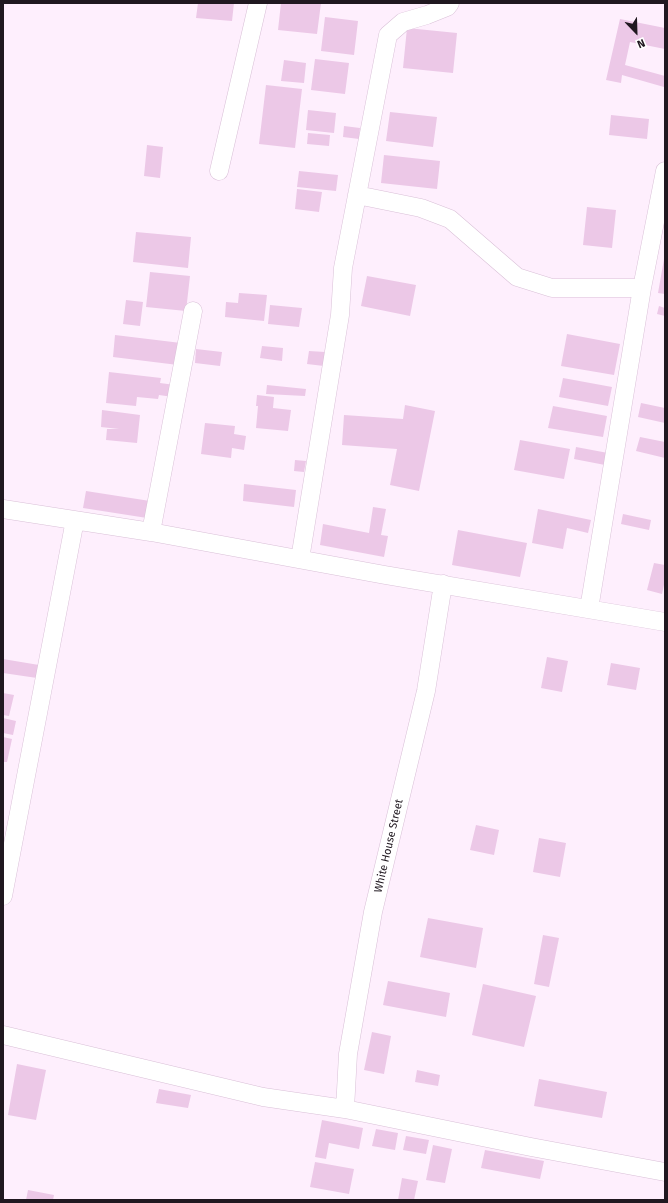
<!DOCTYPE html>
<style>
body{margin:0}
#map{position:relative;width:668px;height:1203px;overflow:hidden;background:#feeffd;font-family:"Fira Sans",sans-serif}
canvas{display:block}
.frame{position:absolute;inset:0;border:4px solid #201820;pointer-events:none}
.north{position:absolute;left:616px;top:12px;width:40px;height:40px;-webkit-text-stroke:3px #fff;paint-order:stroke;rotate:157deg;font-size:11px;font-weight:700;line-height:16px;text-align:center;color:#201820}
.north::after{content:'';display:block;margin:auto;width:14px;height:18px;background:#201820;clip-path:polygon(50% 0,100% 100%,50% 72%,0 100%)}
</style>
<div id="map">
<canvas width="668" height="1203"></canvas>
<div class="frame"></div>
<div class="north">N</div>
</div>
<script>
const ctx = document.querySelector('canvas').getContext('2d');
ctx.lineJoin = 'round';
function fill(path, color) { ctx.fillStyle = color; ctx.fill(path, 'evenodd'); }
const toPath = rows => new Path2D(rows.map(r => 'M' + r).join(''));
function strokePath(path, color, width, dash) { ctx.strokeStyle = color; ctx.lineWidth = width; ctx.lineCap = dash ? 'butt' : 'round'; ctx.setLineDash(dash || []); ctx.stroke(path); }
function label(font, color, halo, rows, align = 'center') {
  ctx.font = font + ' "Fira Sans",sans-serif'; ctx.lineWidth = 3; ctx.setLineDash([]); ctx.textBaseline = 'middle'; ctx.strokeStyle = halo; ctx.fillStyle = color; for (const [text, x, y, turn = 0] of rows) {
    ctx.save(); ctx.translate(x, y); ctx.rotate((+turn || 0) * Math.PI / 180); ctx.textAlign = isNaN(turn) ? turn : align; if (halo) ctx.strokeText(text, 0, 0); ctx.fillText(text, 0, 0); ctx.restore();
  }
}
const building = toPath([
 [198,3,234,3,232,21,196,18],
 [281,3,321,3,317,34,278,30],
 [325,17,358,21,354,55,321,51],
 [620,19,665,28,665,49,630,42,625,65,665,76,664,87,622,75,621,83,606,80],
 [407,28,457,33,453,73,403,68],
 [315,59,349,63,345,94,311,90],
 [284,60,306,63,304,83,281,81],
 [266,85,302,89,295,148,259,144],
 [308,110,336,113,334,133,306,130],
 [390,112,437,117,433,147,386,141],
 [611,115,649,119,647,139,609,135],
 [344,126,360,128,359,139,343,137],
 [308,133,330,135,329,146,307,144],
 [147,145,163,147,160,178,144,176],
 [384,155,440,161,437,189,381,183],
 [299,171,338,175,336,191,297,187],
 [297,189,322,192,319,212,295,209],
 [587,207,616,210,612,248,583,245],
 [136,232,191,237,188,268,133,262],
 [664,259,665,259,665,294,658,293],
 [150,272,190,276,186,311,146,307],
 [367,276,416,285,410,316,361,306],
 [239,293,267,295,264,321,225,317,226,302,238,303],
 [126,300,143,302,140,326,123,324],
 [270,305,302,308,299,327,268,324],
 [659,306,665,308,665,316,657,314],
 [567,334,620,344,614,375,561,366],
 [115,335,181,343,178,365,113,357],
 [262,346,283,348,282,361,260,358],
 [196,349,222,352,220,366,195,363],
 [309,351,325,352,324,366,307,364],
 [109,372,161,378,160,383,175,385,173,397,159,395,158,399,137,397,136,406,106,403],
 [563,378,612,387,608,406,559,397],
 [267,385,306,389,305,396,266,394],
 [257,395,274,397,273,408,291,410,288,431,256,428,258,406,256,406],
 [641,403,665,408,665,423,638,417],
 [405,405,435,411,419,491,390,485,397,449,342,445,344,415,403,419],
 [553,406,607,416,603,437,548,428],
 [102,410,140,415,137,443,106,440,107,429,119,429,101,427],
 [205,423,235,426,234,434,246,436,244,450,232,448,231,458,201,454],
 [640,437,665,442,665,458,636,451],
 [520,440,570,449,564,479,514,470],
 [576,447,608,453,605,465,574,459],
 [295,460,306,461,304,472,294,471],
 [244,484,296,490,294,507,243,501],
 [86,491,150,501,147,518,83,508],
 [373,507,386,509,381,535,388,536,384,557,320,545,323,524,369,533],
 [538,509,591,520,588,533,567,528,563,549,532,543],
 [623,514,651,520,649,530,621,524],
 [458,530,527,543,520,577,452,565],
 [654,563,665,565,665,580,662,594,647,590],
 [547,657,568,661,562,692,541,688],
 [3,659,39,665,37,678,3,673],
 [611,663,640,668,636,690,607,685],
 [3,693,14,695,9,716,3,715],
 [3,718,16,721,13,735,3,733],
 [3,737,12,739,7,762,3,762],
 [476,825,499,830,494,855,470,850],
 [539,838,566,843,560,877,533,872],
 [428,918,483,928,476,968,420,957],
 [543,935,559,938,549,987,534,984],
 [388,981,450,993,446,1017,383,1005],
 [483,984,536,996,524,1047,472,1035],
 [372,1032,391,1036,384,1074,364,1070],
 [17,1064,46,1070,36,1120,8,1115],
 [417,1070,440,1075,438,1086,415,1082],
 [539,1079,607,1092,602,1118,534,1106],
 [159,1089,191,1095,188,1108,156,1103],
 [322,1120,363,1128,359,1149,329,1143,326,1159,315,1157],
 [376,1129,398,1133,395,1150,372,1146],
 [406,1136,429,1140,426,1154,403,1150],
 [433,1145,452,1149,445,1183,426,1180],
 [485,1150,544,1161,540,1179,481,1168],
 [315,1162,354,1169,349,1194,310,1187],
 [402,1178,418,1181,414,1200,398,1200],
 [28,1190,54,1195,53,1200,26,1200]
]);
const minor = toPath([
 [219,171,258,3],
 [357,195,421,208,450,219,517,277,552,288,642,288],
 [3,509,151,532,385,575,665,622],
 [151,532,193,311],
 [300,559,340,315,343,268,388,35,403,22,427,15,447,7,450,3],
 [589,609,642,288,665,171],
 [3,896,75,520],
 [3,1035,263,1097,345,1109,531,1147,665,1172],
 [345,1109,348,1054,373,912,426,691,443,584]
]);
const streetNames = [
 ["White House Street",389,846,-77]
];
fill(building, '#ecc8e7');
strokePath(minor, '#d9c0d7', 19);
strokePath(minor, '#fff', 18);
label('11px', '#201820', '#fff', streetNames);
</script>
